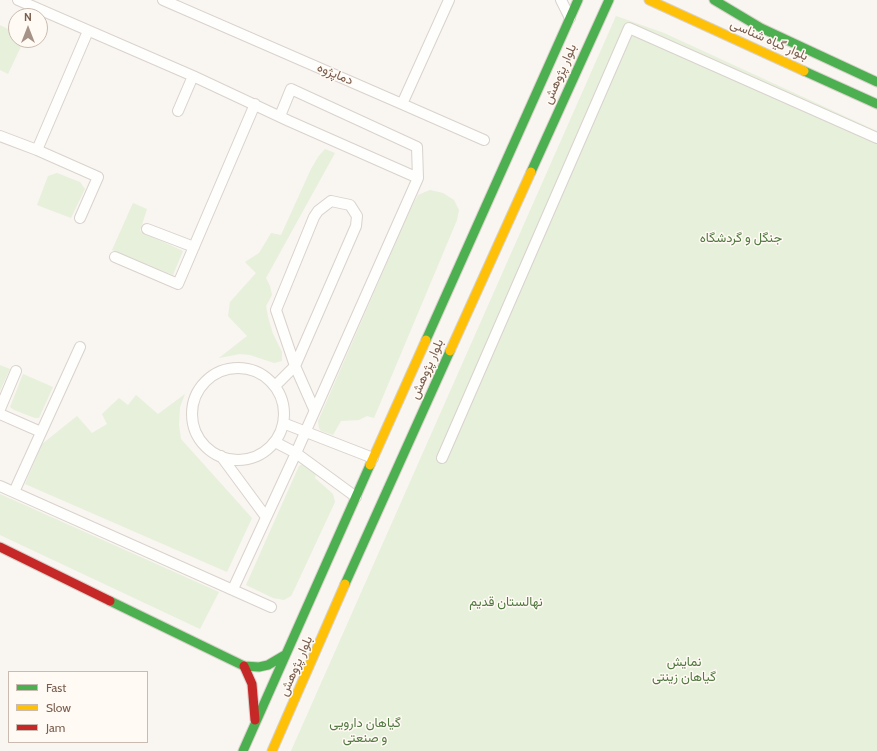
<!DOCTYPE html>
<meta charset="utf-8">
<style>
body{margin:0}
#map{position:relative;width:877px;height:751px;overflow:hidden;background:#f9f5f0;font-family:Cabin,sans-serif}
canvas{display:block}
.legend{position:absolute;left:8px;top:671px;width:140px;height:72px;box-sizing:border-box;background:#fffaf3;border:1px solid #c9bbb1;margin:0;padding:5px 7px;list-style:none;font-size:12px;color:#795d4e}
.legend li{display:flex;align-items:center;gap:8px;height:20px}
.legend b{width:20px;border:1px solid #c9bbb1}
.north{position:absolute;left:8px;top:8px;width:40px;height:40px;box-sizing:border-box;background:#fffaf3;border:1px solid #c9bbb1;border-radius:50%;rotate:0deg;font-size:11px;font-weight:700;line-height:16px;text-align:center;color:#795d4e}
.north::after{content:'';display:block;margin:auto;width:14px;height:18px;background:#a69287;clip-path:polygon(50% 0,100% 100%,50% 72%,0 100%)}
</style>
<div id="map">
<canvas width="877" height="751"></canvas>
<ul class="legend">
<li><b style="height:5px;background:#4caf50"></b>Fast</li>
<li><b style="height:5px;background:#ffc107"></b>Slow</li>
<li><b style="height:5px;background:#c62828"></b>Jam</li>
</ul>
<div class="north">N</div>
</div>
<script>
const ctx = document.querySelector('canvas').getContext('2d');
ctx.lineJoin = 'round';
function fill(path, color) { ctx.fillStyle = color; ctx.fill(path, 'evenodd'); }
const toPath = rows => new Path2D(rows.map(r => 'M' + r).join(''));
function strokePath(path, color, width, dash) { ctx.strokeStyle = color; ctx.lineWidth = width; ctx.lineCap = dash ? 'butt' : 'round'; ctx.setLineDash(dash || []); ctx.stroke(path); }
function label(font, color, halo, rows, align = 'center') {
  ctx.font = font + ' Cabin,Vazirmatn,sans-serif'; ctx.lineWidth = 3; ctx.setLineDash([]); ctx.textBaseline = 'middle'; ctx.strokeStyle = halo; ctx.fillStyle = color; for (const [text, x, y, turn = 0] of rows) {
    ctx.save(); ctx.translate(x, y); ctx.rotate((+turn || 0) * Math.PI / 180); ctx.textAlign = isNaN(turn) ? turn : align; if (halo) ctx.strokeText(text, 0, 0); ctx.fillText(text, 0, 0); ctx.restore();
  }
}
const green = toPath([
 [616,16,664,33,877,131,877,751,291,751],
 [0,25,16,33,16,40,24,40,8,74,0,70],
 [325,149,335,153,266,278,270,286,272,295,266,306,268,317,273,334,282,352,282,361,274,363,250,355,240,354,219,358,247,336,228,316,230,302,256,273,245,262,259,253,271,233,281,235,311,169,318,157],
 [57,173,80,182,85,189,71,218,37,205,48,176],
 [430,190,443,193,454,200,459,210,457,220,374,418,367,416,359,420,341,421,333,435,321,431,319,428,318,421,410,210,418,195],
 [133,203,147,209,140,231,183,251,173,275,112,250],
 [0,365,10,369,0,391],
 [23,374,53,387,39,418,35,418,14,410,10,407],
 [185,394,180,407,179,425,181,439,252,518,227,572,25,484,42,444,77,416,92,433,107,424,102,414,119,398,128,405,136,395,158,414],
 [304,463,316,472,315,478,333,494,335,502,295,588,291,596,284,600,273,598,246,585,299,466],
 [0,494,219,592,200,629,0,535]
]);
const street = toPath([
 [18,0,193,76,289,121,418,178,296,453,233,589],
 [163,0,402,104,449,0],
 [561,0,570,18],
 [402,104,484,140],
 [178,111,193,76],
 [280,116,291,89,417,147,418,178],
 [0,136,37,150],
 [331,201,350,205,357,216,356,226,295,366,276,310,314,217,318,211,331,201],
 [80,218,98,177,37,150,88,31],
 [147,229,194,247],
 [115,257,178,284,255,104],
 '192 414a46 46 0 1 1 92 0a46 46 0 1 1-92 0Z',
 [275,386,295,366,314,409],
 [0,409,16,371],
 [0,414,41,432],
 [283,423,373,458],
 [275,442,296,453,356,497],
 [221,456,266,517],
 [442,458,629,28,877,138],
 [0,486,271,607],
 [14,492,80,347]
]);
const fast = toPath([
 [714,0,761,28,877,82],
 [804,71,877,104],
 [531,172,609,0],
 [426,340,578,0],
 [345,584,450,351],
 [110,601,244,666,259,667,268,665,285,655],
 [243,751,370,465]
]);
const slow = toPath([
 [649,0,804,71],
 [450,351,531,172],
 [370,465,426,340],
 [272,751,345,584]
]);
const jam = toPath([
 [0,547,110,601],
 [244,666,252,684,255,720]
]);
const streetNames = [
 ["بلوار گیاه شناسی",769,40,24],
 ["دماپژوه",335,74,23],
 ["بلوار پژوهش",560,74,-66],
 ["بلوار پژوهش",427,369,-66],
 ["بلوار پژوهش",296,666,-66]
];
const parkNames = [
 ["جنگل و گردشگاه",741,238],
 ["نهالستان قدیم",506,602],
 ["نمایش",684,662],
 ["گیاهان زینتی",684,677],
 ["گیاهان دارویی",365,723],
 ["و صنعتی",365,738]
];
fill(green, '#e6f0db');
strokePath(street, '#d9d2cd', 12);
strokePath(fast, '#d9d2cb', 11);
strokePath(slow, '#d9d2cb', 11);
strokePath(jam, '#d9d2cb', 11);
strokePath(street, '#fefefd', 10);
strokePath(fast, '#4caf50', 9);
strokePath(slow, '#ffc107', 9);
strokePath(jam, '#c62828', 9);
label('13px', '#795d4e', '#fffaf3', streetNames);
label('13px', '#527942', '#fffaf3', parkNames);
</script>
